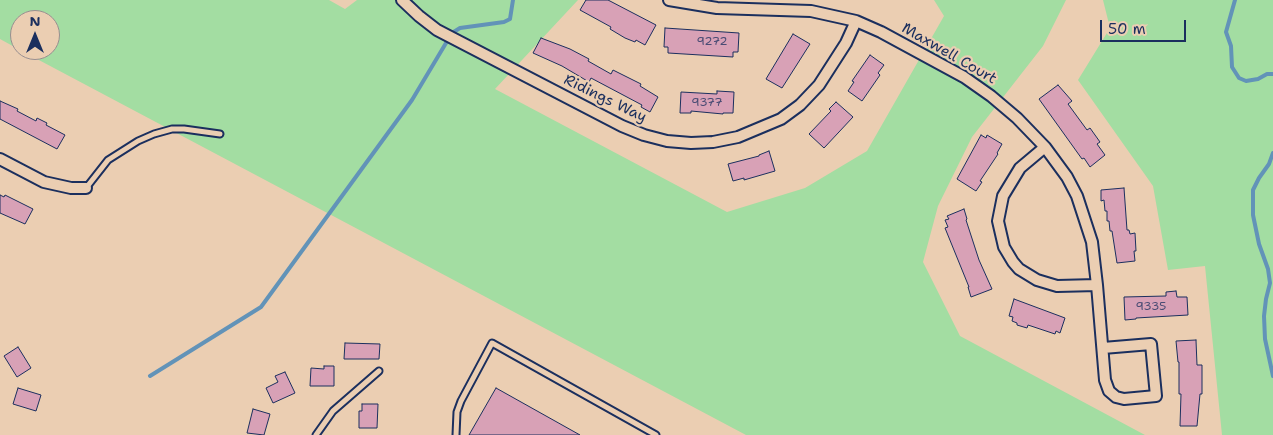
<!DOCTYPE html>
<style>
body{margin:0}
#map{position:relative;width:1273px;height:435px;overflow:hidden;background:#ebceb2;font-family:"Shantell Sans",sans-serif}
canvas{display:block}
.north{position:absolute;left:10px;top:10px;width:50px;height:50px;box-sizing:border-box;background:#ebceb2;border:1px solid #988e90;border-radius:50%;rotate:0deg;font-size:14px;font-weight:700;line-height:20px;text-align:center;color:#1b2f5e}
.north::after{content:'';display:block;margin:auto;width:18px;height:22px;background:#1b2f5e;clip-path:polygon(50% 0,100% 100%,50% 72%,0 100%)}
.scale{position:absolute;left:1100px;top:20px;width:86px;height:22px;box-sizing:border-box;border:2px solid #1b2f5e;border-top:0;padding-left:6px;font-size:15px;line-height:18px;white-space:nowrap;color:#1b2f5e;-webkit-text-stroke:4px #ebceb2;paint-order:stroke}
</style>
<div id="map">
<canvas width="1273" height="435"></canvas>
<div class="north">N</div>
<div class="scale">50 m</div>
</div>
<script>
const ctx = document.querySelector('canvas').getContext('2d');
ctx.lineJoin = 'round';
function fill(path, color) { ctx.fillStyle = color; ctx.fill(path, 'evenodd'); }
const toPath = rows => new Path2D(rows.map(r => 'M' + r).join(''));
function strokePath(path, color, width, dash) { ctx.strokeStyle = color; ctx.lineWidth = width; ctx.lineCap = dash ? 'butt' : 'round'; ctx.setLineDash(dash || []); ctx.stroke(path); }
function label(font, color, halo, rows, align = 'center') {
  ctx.font = font + ' "Shantell Sans",sans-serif'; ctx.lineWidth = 4.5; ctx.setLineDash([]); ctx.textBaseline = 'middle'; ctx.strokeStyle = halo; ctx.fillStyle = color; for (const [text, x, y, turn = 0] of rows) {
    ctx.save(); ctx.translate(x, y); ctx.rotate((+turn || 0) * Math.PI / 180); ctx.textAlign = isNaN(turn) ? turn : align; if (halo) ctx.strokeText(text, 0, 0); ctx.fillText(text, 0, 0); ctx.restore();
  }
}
const green = toPath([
 [0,0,329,0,345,9,357,0,578,0,495,89,727,212,805,188,867,151,944,16,934,0,1066,0,1043,46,972,137,938,206,923,262,960,336,1145,435,746,435,20,50,50,50,50,20,20,20,20,50,0,39],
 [1103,0,1273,0,1273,435,1222,435,1205,266,1168,270,1153,186,1078,80,1110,28]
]);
const stream = toPath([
 [1235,0,1226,32,1231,46,1232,67,1239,78,1246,81,1258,79,1267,74,1273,74],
 [1273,153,1269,164,1259,178,1253,190,1253,215,1259,244,1268,269,1270,283,1266,299,1264,316,1265,339,1273,376],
 [150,376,261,307,412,100,452,33,460,28,504,22,510,19,513,0]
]);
const building = toPath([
 [586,0,608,0,656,25,645,45,636,40,635,42,625,38,610,29,611,27,580,10,586,0],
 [665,28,739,33,738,52,733,52,733,57,668,53,668,47,664,47,665,28],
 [793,34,810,44,782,88,766,79,793,34],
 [541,38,570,49,589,59,588,61,611,74,613,70,641,84,640,86,658,97,650,112,641,107,642,105,591,78,589,82,562,66,533,53,541,38],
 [870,55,884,65,878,73,880,75,862,101,848,91,854,82,852,81,870,55],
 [1058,85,1072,101,1068,104,1087,130,1090,128,1100,142,1097,144,1105,155,1090,167,1084,158,1082,159,1039,99,1058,85],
 [717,91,734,92,733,113,723,113,723,114,691,111,691,113,680,113,681,92,717,94,717,91],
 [0,101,18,109,17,111,36,121,37,118,47,123,46,125,65,135,57,149,0,119,0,101],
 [836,102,853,117,824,148,809,134,831,111,829,109,836,102],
 [981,135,986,138,987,135,1002,144,997,153,998,154,980,181,982,182,976,191,957,179,981,135],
 [769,151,775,171,744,180,744,178,733,181,728,164,759,156,759,155,769,151],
 [1124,188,1127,230,1129,230,1130,234,1135,233,1136,251,1134,251,1135,261,1117,263,1112,231,1110,231,1109,221,1107,221,1107,211,1105,211,1104,200,1101,201,1101,190,1124,188],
 [0,195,4,197,5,195,33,209,25,224,0,213,0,195],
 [964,209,967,219,966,220,979,260,992,289,971,297,968,287,969,287,945,228,948,227,945,220,949,219,947,216,964,209],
 [1176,291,1177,297,1187,297,1188,315,1136,318,1136,319,1125,320,1124,297,1166,296,1166,292,1176,291],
 [1014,299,1065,318,1060,333,1056,331,1055,334,1028,325,1027,328,1017,325,1017,323,1012,321,1013,317,1009,316,1014,299],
 [1196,340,1197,365,1202,365,1202,394,1200,394,1197,426,1180,426,1181,394,1179,394,1179,362,1178,362,1176,341,1196,340],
 [345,343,380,344,379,359,344,359,345,343],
 [18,347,31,368,17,377,4,356,18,347],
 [324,366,334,366,334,386,310,386,311,368,324,369,324,366],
 [285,372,295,393,273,403,266,388,278,382,275,376,285,372],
 [18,388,41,395,36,411,13,404,18,388],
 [496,388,580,435,469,435,496,388],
 [362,404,378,404,377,428,359,428,359,411,362,411,362,404],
 [253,409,270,414,264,435,247,433,253,409]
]);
const service = toPath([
 [86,188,108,160,138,141,154,134,172,129,184,129,220,134],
 [316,435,333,411,379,371],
 [456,435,457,412,461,401,492,343,656,435]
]);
const minor = toPath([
 [402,0,419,16,437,30,622,126,644,135,667,141,691,143,713,142,738,137,781,119,800,105,819,85,846,43,856,21],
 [669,0,717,8,811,11,856,21,881,32,964,77,991,96,1017,118,1045,147,1067,177,1077,196,1092,242,1097,285,1105,380,1109,391,1116,397,1124,399,1156,396,1151,344,1103,348],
 [1045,147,1020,168,1003,196,998,221,1004,247,1013,262,1019,269,1037,280,1057,286,1097,285],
 [0,159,44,182,71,188,86,188]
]);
const numberNames = [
 ["9272",712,42],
 ["9377",707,103],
 ["9335",1151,307]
];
const streetNames = [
 ["Maxwell Court",949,54,30],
 ["Ridings Way",605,99,26]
];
fill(green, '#a3dda2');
strokePath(stream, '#6293b8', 4);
fill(building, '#d8a1b6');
strokePath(building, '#1b2f5e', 1);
strokePath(service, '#1b2f5e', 9);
strokePath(minor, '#1b2f5e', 14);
strokePath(service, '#ebceb2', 5);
strokePath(minor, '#ebceb2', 10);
label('12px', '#4a4c74', null, numberNames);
label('15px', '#1b2f5e', '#ebceb2', streetNames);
</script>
